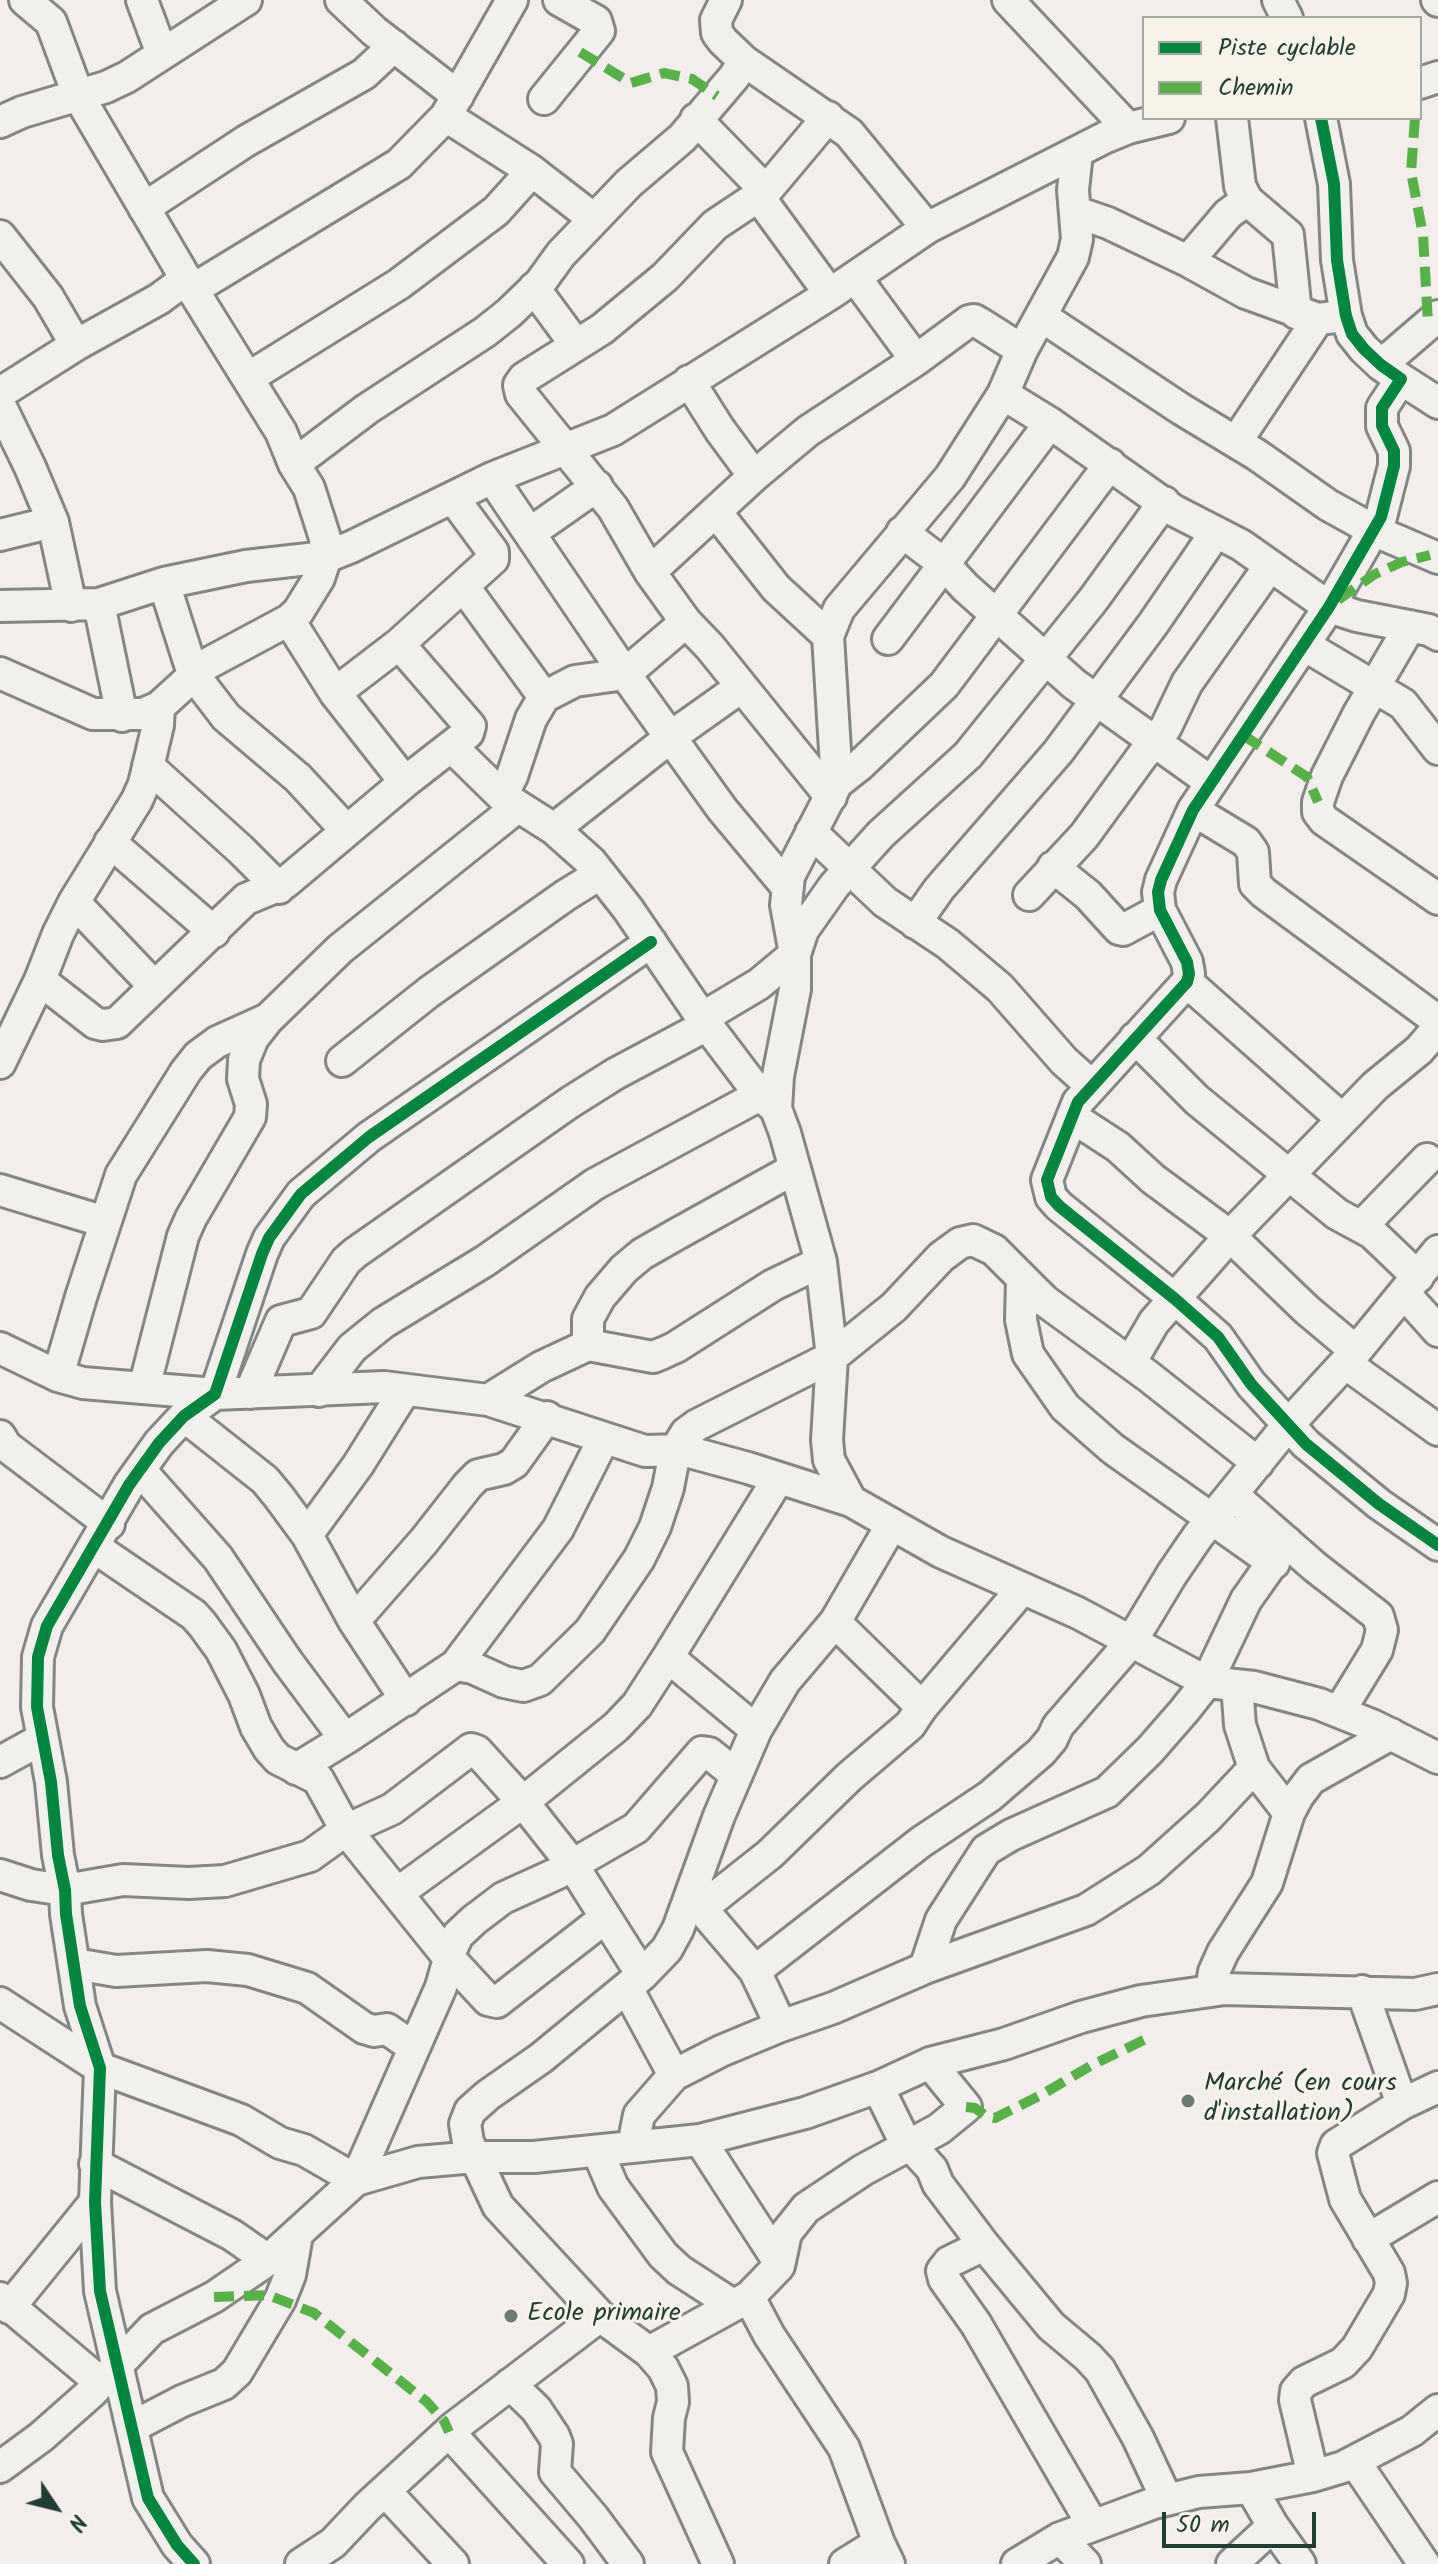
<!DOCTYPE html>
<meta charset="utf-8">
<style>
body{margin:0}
#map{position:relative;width:1438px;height:2564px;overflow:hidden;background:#f3edec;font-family:Kalam,sans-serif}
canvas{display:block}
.legend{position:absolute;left:1142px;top:16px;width:280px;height:104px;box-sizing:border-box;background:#f7f3e8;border:2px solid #a1aaa0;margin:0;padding:10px 14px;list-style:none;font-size:24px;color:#1f3d34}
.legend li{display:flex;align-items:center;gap:16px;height:40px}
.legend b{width:40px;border:2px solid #a1aaa0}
.north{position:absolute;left:16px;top:2468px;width:80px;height:80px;-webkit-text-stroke:6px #f7f3e8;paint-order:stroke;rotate:125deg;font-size:22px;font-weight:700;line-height:32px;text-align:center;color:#1f3d34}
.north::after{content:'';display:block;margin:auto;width:28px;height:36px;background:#1f3d34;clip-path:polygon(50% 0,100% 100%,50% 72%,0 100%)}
.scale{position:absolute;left:1162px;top:2512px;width:154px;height:36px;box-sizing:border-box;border:4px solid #1f3d34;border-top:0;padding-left:10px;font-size:24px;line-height:28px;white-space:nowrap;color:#1f3d34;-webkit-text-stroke:6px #f7f3e8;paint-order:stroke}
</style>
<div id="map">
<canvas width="1438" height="2564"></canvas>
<ul class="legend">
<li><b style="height:10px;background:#00873e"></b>Piste cyclable</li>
<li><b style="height:10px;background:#55b346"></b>Chemin</li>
</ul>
<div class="north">N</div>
<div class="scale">50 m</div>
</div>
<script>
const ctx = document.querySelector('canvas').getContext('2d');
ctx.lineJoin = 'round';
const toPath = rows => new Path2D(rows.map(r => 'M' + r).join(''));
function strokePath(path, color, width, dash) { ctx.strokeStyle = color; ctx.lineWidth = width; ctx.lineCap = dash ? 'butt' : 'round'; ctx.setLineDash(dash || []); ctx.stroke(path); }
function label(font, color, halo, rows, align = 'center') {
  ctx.font = font + ' Kalam,sans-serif'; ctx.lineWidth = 6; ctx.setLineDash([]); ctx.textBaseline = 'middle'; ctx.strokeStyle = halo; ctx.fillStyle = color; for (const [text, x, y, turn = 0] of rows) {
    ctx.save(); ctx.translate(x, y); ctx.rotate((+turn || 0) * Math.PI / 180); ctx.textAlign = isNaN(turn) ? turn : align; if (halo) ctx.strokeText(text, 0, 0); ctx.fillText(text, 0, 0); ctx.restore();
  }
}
const minor = toPath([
 [142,0,162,54],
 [341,0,374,31,458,96],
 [726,0,716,20,717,33,723,41,744,61,849,133,927,228],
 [1008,0,1128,128],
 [1278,0,1287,18],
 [1437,0,1438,1],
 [1420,83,1438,77],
 [544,99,599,31,596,21,559,0],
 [446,116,532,171,594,219],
 [828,117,766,191,715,225,665,277,602,329,524,378,519,385,521,394,613,508,650,572,686,622,710,647,831,797],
 [1232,118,1240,186,1247,200,1288,235,1296,313],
 [1321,118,1334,184,1337,260,1346,316,1352,334,1364,349,1381,365,1401,379,1382,408,1382,426,1394,451,1394,466,1381,517,1329,607,1193,810,1161,880,1158,892,1160,910,1187,962,1189,974,1187,982,1078,1102,1047,1180,1051,1197,1059,1206,1175,1299,1218,1337,1251,1384,1306,1444,1379,1504,1438,1545],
 [696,119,766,191],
 [0,122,22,112,106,87,127,77,246,0],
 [759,197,830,294],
 [144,208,246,141,364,74,394,46],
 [1076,212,1108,223,1188,261,1246,293,1318,319],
 [0,236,48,297,76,345],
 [1188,261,1228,214,1247,200],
 [855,277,916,360],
 [534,288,576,345],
 [192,290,399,164,446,116,512,0],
 [1041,316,1181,409,1257,455,1328,505,1375,531,1438,558],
 [1381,365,1438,316],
 [248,378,399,284,496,211,532,171],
 [1401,379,1438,403],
 [689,381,720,430,754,476],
 [0,393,76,345,159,299,186,279],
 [1003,394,1050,423,1173,510,1241,545,1329,607,1357,616,1429,630,1438,635],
 [0,405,30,467,53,522,71,606],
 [1236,442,1318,319,1336,317],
 [294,464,367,409,485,332,509,313,540,283,561,254,629,183,682,138,734,77,744,61],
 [492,478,625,674,722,809,787,887],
 [716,512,776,588,828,636],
 [902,532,944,564,965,587,1074,684,1211,782],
 [530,533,597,486],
 [0,535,53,522],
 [650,572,754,476,808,431,916,360,969,321,974,320,981,324,1022,350],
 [164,583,193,674,226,717,298,778,346,830],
 [464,587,544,697,531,719,512,776,502,796],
 [99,604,122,716],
 [0,606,99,604,164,583,246,566,326,557,351,547,492,478,613,430,830,294,927,228,1106,137,1128,128,1169,118],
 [289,620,335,693,405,782],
 [1410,626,1359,713,1327,776,1318,802,1318,812,1324,820,1438,899],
 [888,639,1050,423],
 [1304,645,1403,704,1438,749],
 [0,673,93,714,143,714,159,707],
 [335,693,399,644,493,559,493,552,454,499],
 [544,697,575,681,625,674,686,622],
 [452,747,502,796,554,829,591,862,628,909,707,1025,760,1095,775,1108],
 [148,766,241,850,279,888],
 [837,783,860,765,944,685,1110,464],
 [1193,810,1246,842,1253,852,1255,884,1264,893,1438,1021],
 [554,829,672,736,741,687],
 [811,832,885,902,948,944,1000,988,1064,1061,1092,1086],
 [110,842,214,932],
 [1053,867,1088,895,1119,929,1123,930,1160,910],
 [1029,895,1084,836,1143,755,1156,741,1166,727,1187,683,1269,567],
 [74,902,154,986],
 [915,923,939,889,1058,752,1153,624,1216,532],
 [40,980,95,1023,103,1025,117,1023,246,899,285,883,405,782,468,733,470,726,399,644],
 [1187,982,1342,1119],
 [702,1018,759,984,795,954,803,930,834,886,881,834,968,755,1093,600,1164,502],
 [1135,1038,1197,1100,1337,1214,1372,1233,1418,1277],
 [342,1061,429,992,566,895,600,874],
 [0,1063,40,980,58,934,74,902,137,800,144,784,158,725,159,707,205,665,289,620,298,612,319,578,326,557,325,538,309,488,294,464,281,432,186,279,78,95,51,22,25,0],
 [1072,1117,1118,1147,1153,1179,1230,1236,1307,1310,1356,1351],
 [0,1190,105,1222],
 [1362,1226,1427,1159],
 [1022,1280,1021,1320,1028,1354,1065,1407,1113,1449,1274,1563],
 [1404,1293,1438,1331],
 [588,1345,588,1319,600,1297,624,1269,642,1254,677,1234,794,1169],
 [0,1348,58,1376,83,1383,215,1394,384,1387,488,1400,645,1451,682,1450,748,1468,851,1501,941,1552,1078,1613,1207,1682,1254,1687,1319,1704,1374,1726,1438,1758],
 [1130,1363,1154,1322,1230,1236,1375,1086,1419,1050,1438,1028],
 [1345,1363,1438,1430],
 [58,1376,81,1297,121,1175,186,1071,198,1056,217,1042,268,1019,340,949,516,808],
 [144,1388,183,1236,191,1218,250,1117,251,1104,243,1079,244,1060,253,1038,268,1019],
 [319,1391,352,1348,383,1323,485,1261,595,1184,760,1095],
 [250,1393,281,1321,311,1313,346,1261,355,1253,569,1103,615,1074,707,1025],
 [488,1400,541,1367,588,1345,653,1357,663,1353,676,1347,773,1285,821,1262],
 [184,1416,265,1480,279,1497,307,1535,354,1621,406,1700],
 [0,1436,6,1446,109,1524],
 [140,1470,218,1558,287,1661,345,1739],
 [1233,1495,1315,1567,1378,1616,1382,1630,1377,1650,1339,1712],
 [851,1501,829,1460,827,1440,832,1357,821,1262,785,1133,776,1109,778,1076,795,989,795,954,786,905,789,876,837,783,828,636,839,609,950,477,1003,394,1022,350,1073,257,1077,239,1073,190,1077,153],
 [307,1535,358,1465,405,1390],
 [94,1547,194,1615,202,1624,221,1650,244,1695,256,1727,269,1749,278,1759,318,1779,346,1830,449,1958,488,2000,497,2002,605,1918],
 [354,1621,424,1541,468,1485,478,1475,504,1469,514,1463,547,1417],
 [835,1622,922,1707],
 [456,1665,473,1668,504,1682,523,1686,540,1680,590,1631,639,1559,655,1527,668,1488,675,1451,686,1433,697,1425,832,1357,894,1307,941,1257,960,1243,973,1240,994,1250,1045,1301,1148,1376,1258,1463],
 [1237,1685,1240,1725,1254,1768,1289,1813],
 [756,1730,668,1657,778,1479],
 [0,1762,42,1739],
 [296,1769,345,1739,456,1665,558,1529,604,1438],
 [0,1875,31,1885,65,1890,123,1880,189,1883,225,1881,310,1856,346,1830,392,1809,471,1749,477,1751,523,1802,572,1864,642,1975],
 [699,1888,708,1916,755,1971],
 [399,1892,523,1802,616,1727,637,1705,668,1657],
 [703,1907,770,1854,849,1777,910,1725,922,1707,1022,1589],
 [75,1964,116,1971,207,1966,248,1970,307,1988,364,2028,374,2031,387,2029,413,2047],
 [925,1968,941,1920,986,1850,1011,1835,1107,1792,1150,1750,1184,1711,1207,1682,1246,1600,1287,1542],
 [627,1988,674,2075],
 [1211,1990,1214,1972,1223,1952,1267,1883,1289,1813,1298,1796,1311,1779,1391,1734],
 [1362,1991,1402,2104],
 [0,2003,100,2068,241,2120,280,2143,304,2150,356,2180,418,2162,475,2157,534,2157,700,2140,805,2113,878,2087,930,2063,1004,2044,1081,2017,1141,2001,1225,1989,1415,1994,1438,1989],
 [781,2026,833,2008,925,1968,1086,1910,1149,1870,1208,1817,1254,1768],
 [878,2087,902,2136,932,2169,938,2184,984,2245,1051,2326,1088,2357,1100,2370,1138,2438,1167,2500],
 [700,2140,779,2262],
 [633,2146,639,2115,674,2075,721,2051,781,2026,755,1971,921,1842,990,1796,1041,1752,1052,1739,1058,1726,1131,1642,1172,1574,1198,1536,1288,1425,1356,1351,1438,1251],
 [598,2152,613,2187,663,2255,679,2270,733,2305],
 [95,2164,232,2235,268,2260],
 [1368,2239,1438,2197],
 [984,2245,949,2262,942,2271,944,2279,976,2324,1092,2524],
 [0,2298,100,2382],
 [9,2308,95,2202],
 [649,2352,747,2298],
 [510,2384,536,2409,554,2436,557,2444,555,2472,593,2517,628,2564],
 [132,2427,182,2401,224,2384,237,2372,280,2300,290,2275,297,2235],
 [449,2432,568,2564],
 [1355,2462,1424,2564],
 [0,2467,41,2437,92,2392,152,2329,214,2297,268,2260,356,2180,441,1987,452,1948,458,1935,474,1920,503,1898,558,1873,636,1828,702,1752,709,1753,736,1775],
 [1313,2476,1295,2400,1296,2391,1304,2382,1343,2363,1357,2348,1389,2294,1391,2283,1389,2273,1345,2199,1333,2153,1336,2145,1402,2104,1438,2087],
 [385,2491,453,2564],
 [1273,2526,1300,2564],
 [1060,2538,1085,2564],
 [879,2543,844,2448,769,2335,749,2297,779,2266,786,2233,806,2208,863,2170,939,2129,966,2107,930,2063],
 [194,2564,177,2545,148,2498,100,2291,95,2202,100,2068,80,2006,66,1914,65,1890,58,1855,51,1782,37,1707,38,1657,47,1626,129,1485,159,1443,184,1416,215,1394,262,1254,269,1238,301,1194,369,1137,651,942],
 [301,2564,333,2543,367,2507,453,2428,600,2316],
 [718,2564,667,2452,669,2418,673,2402,672,2386,663,2368,649,2352,600,2316,498,2206,468,2142,465,2124,470,2111,488,2095,541,2058,642,1975,667,1949,678,1929,719,1816,756,1730,785,1681,835,1622,892,1524],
 [845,2564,879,2543,889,2564],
 [1017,2564,1060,2538,1154,2503,1199,2492,1251,2488,1313,2476,1343,2467,1412,2431,1438,2410],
 [1232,2564,1273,2526,1251,2488]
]);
const quiet = toPath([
 [580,52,631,83,664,73,692,79,717,96],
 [1415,118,1411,172,1423,235,1428,323],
 [1338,600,1375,574,1402,562,1430,555],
 [1243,735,1307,777,1318,802],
 [966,2107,975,2108,986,2116,995,2118,1041,2095,1092,2065,1150,2037],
 [214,2297,268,2295,314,2313,427,2402,444,2421,449,2432]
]);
const cycleway = toPath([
 [1321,118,1334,184,1337,260,1346,316,1352,334,1364,349,1381,365,1401,379,1382,408,1382,426,1394,451,1394,466,1381,517,1329,607,1193,810,1161,880,1158,892,1160,910,1187,962,1189,974,1187,982,1078,1102,1047,1180,1051,1197,1059,1206,1175,1299,1218,1337,1251,1384,1306,1444,1379,1504,1438,1545],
 [194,2564,177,2545,148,2498,100,2291,95,2202,100,2068,80,2006,66,1914,65,1890,58,1855,51,1782,37,1707,38,1657,47,1626,129,1485,159,1443,184,1416,215,1394,262,1254,269,1238,301,1194,369,1137,651,942]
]);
const markers = [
 [1188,2101,8,"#697b74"],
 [511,2316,8,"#697b74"]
];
const poiNames = [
 ["Marché (en cours",1204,2086],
 ["d'installation)",1204,2116],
 ["Ecole primaire",527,2316]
];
strokePath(minor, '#848785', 36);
strokePath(minor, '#f2f0ed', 30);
strokePath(quiet, '#55b346', 10, [20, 10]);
strokePath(cycleway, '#00873e', 12);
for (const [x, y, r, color] of markers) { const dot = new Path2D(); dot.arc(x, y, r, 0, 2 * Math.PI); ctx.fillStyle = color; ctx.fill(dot); strokePath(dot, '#f7f3e8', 3); }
label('26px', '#1f3d34', '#f7f3e8', poiNames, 'left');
</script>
